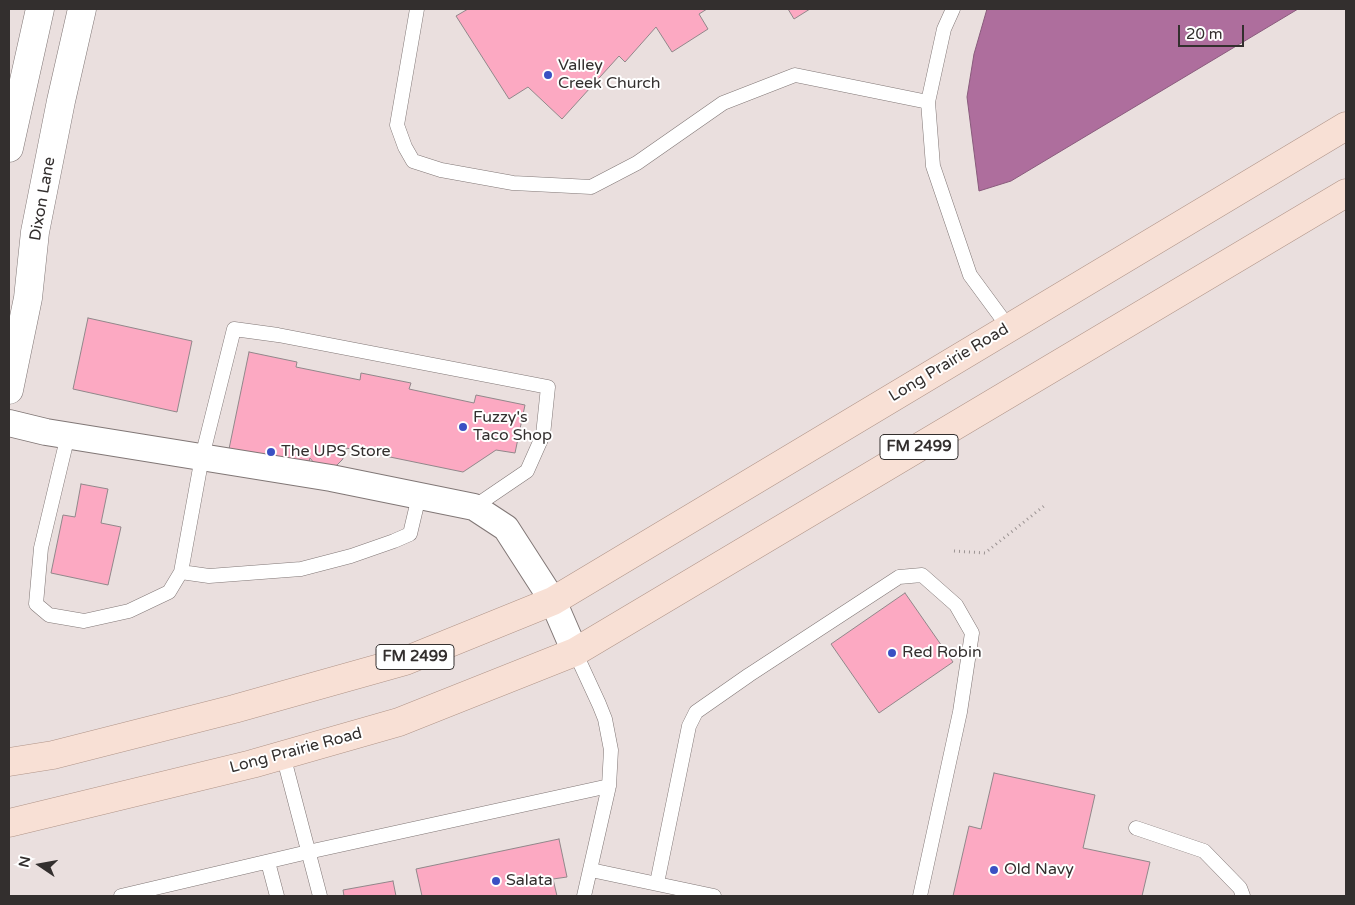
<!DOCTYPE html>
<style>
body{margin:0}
#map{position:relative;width:1355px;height:905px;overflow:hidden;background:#eadfde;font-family:"Varela Round",sans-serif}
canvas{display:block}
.frame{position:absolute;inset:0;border:10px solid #332f2e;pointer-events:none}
.north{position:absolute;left:15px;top:840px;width:50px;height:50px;-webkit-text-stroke:4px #fff;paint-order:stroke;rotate:282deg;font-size:14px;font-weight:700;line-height:20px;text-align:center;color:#332f2e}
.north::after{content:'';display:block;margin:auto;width:18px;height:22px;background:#332f2e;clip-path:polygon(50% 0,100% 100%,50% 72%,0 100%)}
.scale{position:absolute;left:1178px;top:25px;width:66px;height:22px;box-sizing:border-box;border:2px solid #332f2e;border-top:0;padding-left:6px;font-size:15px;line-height:18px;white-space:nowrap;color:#332f2e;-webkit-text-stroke:4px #fff;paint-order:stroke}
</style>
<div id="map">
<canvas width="1355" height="905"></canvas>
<div class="frame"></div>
<div class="north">N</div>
<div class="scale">20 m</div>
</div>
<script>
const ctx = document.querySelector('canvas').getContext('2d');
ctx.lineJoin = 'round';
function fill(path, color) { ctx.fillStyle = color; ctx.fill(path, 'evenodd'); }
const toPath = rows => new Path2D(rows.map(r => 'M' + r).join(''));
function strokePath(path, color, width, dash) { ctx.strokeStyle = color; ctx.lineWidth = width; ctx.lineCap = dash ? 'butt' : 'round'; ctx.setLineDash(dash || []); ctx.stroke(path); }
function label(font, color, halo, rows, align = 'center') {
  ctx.font = font + ' "Varela Round",sans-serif'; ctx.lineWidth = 4; ctx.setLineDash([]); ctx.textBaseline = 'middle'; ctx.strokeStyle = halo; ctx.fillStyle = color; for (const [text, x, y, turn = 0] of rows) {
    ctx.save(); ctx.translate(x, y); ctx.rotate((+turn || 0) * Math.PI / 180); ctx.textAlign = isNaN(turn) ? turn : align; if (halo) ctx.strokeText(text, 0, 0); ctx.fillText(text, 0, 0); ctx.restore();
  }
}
const water = toPath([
 [987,9,1298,9,1011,181,979,191,967,97,974,54,987,9]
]);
const building = toPath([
 [468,9,707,9,699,14,708,29,672,52,656,27,625,62,619,56,562,119,528,87,509,99,456,16,468,9],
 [788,9,810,9,794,19,788,9],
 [88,318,192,341,177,412,73,389,88,318],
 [249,352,297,362,296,367,360,380,361,373,411,383,409,389,474,403,476,395,525,405,515,453,496,450,463,472,346,448,345,455,342,460,337,465,331,468,314,463,310,458,308,465,229,449,249,352],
 [81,484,108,489,101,523,121,527,108,585,51,573,63,515,75,517,81,484],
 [905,593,953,662,879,713,831,644,905,593],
 [994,773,1095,795,1083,848,1150,862,1142,896,953,896,969,826,981,829,994,773],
 [559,839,567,877,553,879,557,896,422,896,416,869,559,839],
 [393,881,396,896,344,896,343,890,393,881]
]);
const path = toPath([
 [954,551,985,553,1044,506]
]);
const service = toPath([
 [417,9,397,125,405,147,413,161,441,170,513,183,591,187,637,163,723,103,795,75,928,102],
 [953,9,944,29,928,102,933,166,970,275,1009,328],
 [68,435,41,548,36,604,49,615,84,621,129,611,169,592,181,572,202,457,234,329,278,335,548,387,543,435,527,471,474,507],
 [181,572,209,576,301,569,351,556,394,541,410,534,419,496],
 [575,652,599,704,605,719,611,750,609,786,584,896],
 [283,755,320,896],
 [1136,828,1204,851,1240,888,1243,896],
 [268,862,277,896],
 [591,870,714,896],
 [657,883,689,726,696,712,749,675,899,577,922,575,956,605,972,633,960,712,920,896],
 [121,896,308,852,609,786]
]);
const minor = toPath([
 [9,423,46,432,331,478,474,507,506,528,553,601,575,652]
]);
const secondary = toPath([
 [9,148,40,9],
 [9,390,28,298,35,232,61,101,82,9]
]);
const primary = toPath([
 [9,762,53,755,234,709,405,661,553,601,1346,126],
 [9,823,252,764,399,722,575,652,1346,193]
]);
const markers = [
 [548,75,5,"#3a50c3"],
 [463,427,5,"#3a50c3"],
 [271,452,5,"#3a50c3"],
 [892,653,5,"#3a50c3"],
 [994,870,5,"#3a50c3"],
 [496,881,5,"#3a50c3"]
];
const shields = [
 [919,447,78],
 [415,657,78]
];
const shieldNames = [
 ["FM 2499",919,447],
 ["FM 2499",415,657]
];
const poiNames = [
 ["Valley",558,66],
 ["Creek Church",558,84],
 ["Fuzzy's",473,418],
 ["Taco Shop",473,436],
 ["The UPS Store",281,452],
 ["Red Robin",902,653],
 ["Old Navy",1004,870],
 ["Salata",506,881]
];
const streetNames = [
 ["Dixon Lane",43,199,-80],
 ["Long Prairie Road",949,363,-31],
 ["Long Prairie Road",296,751,-15]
];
fill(water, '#ae6e9d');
strokePath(water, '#895b7c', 1);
fill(building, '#fca9c2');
strokePath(building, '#91878a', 1);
strokePath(service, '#817776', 15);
strokePath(minor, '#817776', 28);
strokePath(secondary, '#817776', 29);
strokePath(primary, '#b09488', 29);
strokePath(path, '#9b9392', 3, [1, 4]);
strokePath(service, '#fff', 14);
strokePath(minor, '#fff', 26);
strokePath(secondary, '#fff', 28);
strokePath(primary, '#f8e0d5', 28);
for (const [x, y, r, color] of markers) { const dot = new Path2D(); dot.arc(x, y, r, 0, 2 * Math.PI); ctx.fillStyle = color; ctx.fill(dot); strokePath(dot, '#fff', 2); }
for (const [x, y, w] of shields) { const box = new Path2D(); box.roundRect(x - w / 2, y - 12.5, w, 25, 4); ctx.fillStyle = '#fff'; ctx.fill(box); strokePath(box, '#332f2e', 1); }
label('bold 15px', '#332f2e', null, shieldNames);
label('16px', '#332f2e', '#fff', poiNames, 'left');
label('16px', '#332f2e', '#fff', streetNames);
</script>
